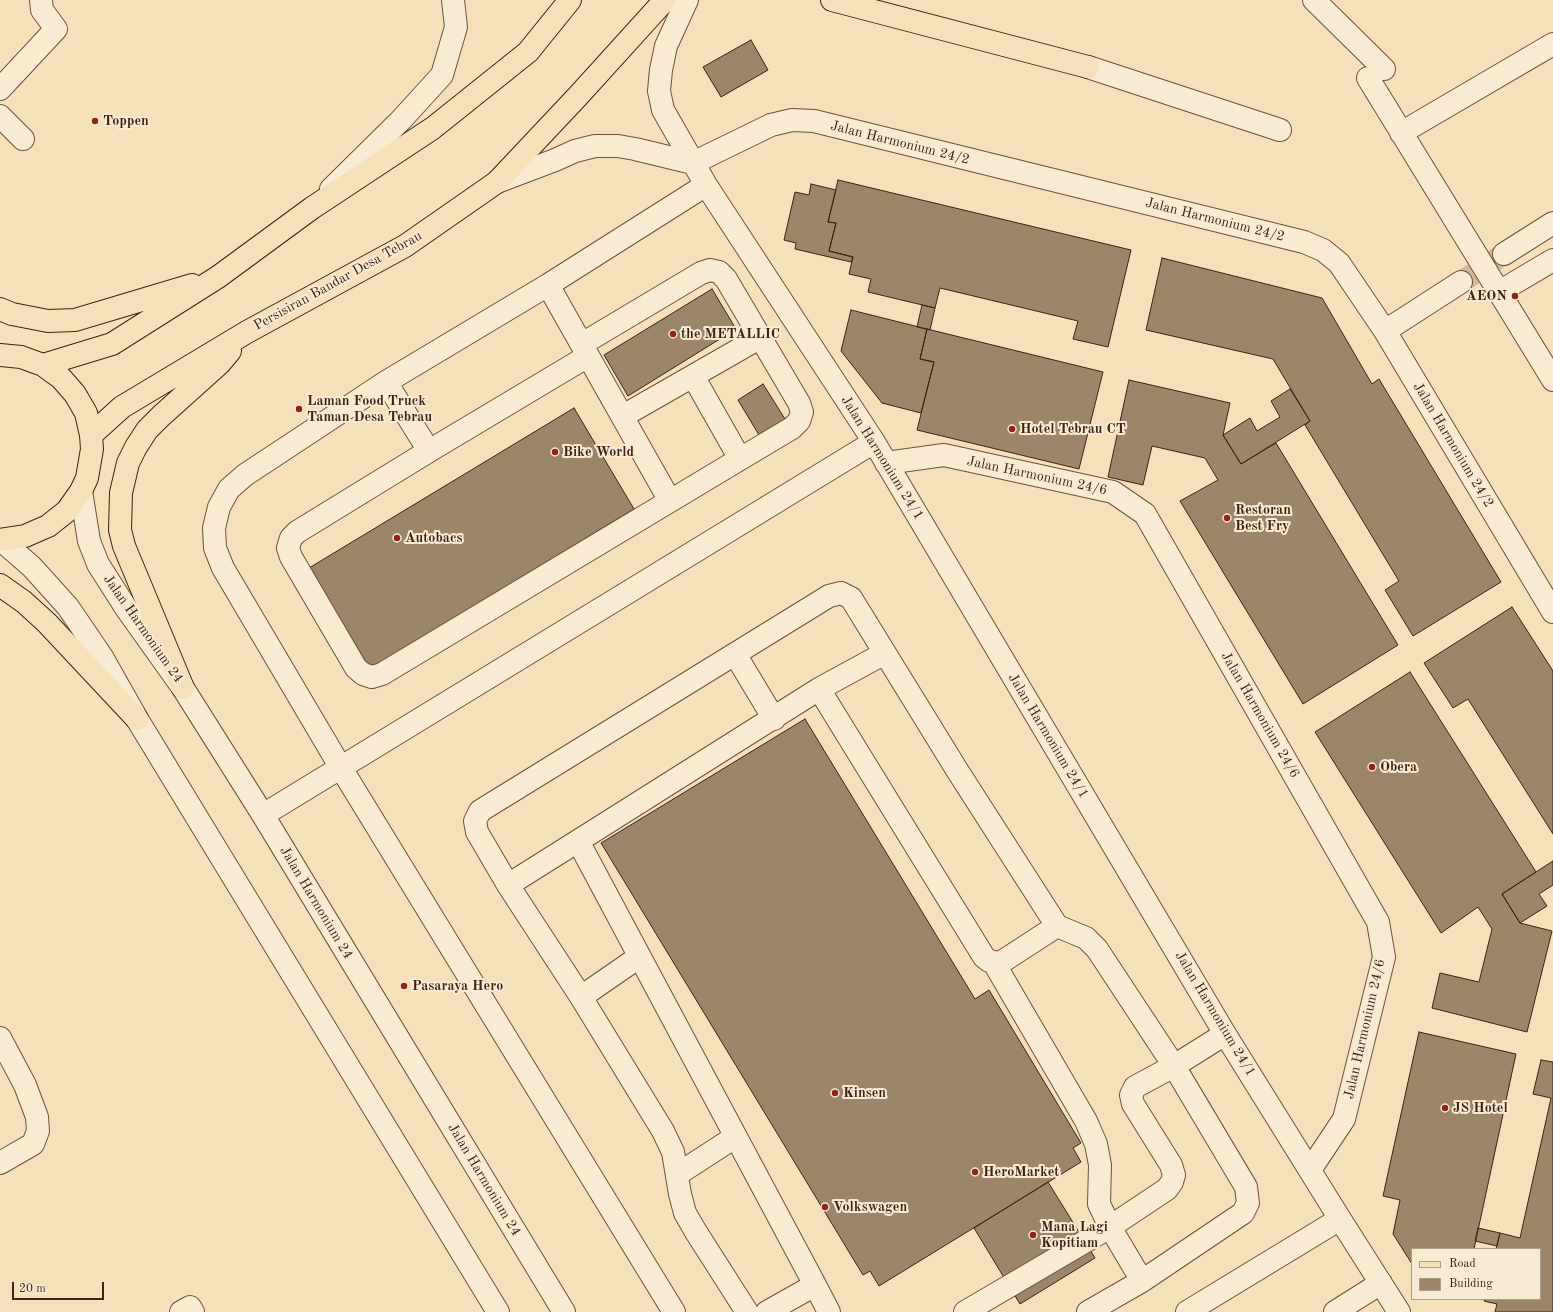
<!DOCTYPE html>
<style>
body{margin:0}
#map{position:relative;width:1553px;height:1312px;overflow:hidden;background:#f5e0ba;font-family:"Old Standard TT",serif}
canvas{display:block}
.legend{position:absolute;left:1411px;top:1248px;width:130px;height:52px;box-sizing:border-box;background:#f8ebd2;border:1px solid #ad9b86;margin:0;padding:5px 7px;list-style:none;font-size:12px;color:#3d2214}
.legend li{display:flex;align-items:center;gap:8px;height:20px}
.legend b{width:20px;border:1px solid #ad9b86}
.scale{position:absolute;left:12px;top:1282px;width:92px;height:18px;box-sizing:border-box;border:2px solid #3d2214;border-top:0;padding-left:5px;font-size:12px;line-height:14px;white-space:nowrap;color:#3d2214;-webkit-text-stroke:3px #f8ebd2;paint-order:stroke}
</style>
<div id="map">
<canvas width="1553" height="1312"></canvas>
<ul class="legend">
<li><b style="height:5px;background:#f5e0ba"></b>Road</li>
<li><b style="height:11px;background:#9d856a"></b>Building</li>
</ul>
<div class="scale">20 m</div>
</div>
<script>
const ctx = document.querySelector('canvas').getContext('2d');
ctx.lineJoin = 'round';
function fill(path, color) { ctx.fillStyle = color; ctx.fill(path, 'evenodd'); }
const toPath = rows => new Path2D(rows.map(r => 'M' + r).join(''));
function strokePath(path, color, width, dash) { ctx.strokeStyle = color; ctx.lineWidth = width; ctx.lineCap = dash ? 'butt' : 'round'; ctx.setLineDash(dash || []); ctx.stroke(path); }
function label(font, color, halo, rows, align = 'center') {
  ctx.font = font + ' "Old Standard TT",serif'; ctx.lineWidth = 4; ctx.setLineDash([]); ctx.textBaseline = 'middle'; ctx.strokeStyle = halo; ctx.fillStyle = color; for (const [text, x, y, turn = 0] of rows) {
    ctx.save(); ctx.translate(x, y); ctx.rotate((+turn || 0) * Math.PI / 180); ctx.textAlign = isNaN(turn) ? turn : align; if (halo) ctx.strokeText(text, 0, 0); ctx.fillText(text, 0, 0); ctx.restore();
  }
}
const building = toPath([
 [751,40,768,70,721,97,703,67,751,40],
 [838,180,1131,250,1108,347,1073,339,1078,321,940,288,935,308,868,292,871,279,849,274,853,257,829,251,836,223,828,222,838,180],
 [811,184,836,190,828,222,836,223,829,251,853,257,851,262,795,249,796,243,784,240,795,192,809,195,811,184],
 [1162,258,1322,298,1372,384,1379,379,1501,582,1413,636,1385,590,1399,581,1305,425,1310,421,1273,359,1146,330,1162,258],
 [712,289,736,329,628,396,604,355,712,289],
 [922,305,935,308,930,330,917,327,922,305],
 [851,310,927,329,920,359,934,362,921,413,882,403,841,351,851,310],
 [927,329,1103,372,1079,469,917,430,934,362,920,359,927,329],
 [1129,380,1230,403,1223,435,1241,464,1276,443,1398,645,1303,704,1180,501,1218,480,1205,458,1152,446,1143,485,1108,477,1129,380],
 [763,384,785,419,759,435,738,400,763,384],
 [1290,389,1310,421,1241,464,1223,435,1250,418,1257,431,1280,417,1271,401,1290,389],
 [574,408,634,509,370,669,309,568,574,408],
 [1512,607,1553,671,1553,834,1468,699,1453,708,1424,663,1512,607],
 [1410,672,1536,872,1502,894,1520,923,1552,931,1527,1032,1432,1008,1440,973,1479,982,1492,929,1478,907,1441,933,1315,732,1410,672],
 [805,719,975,999,989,990,1081,1143,1073,1148,1081,1162,879,1286,870,1271,863,1275,601,843,805,719],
 [1553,861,1553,885,1539,894,1547,906,1520,923,1502,894,1553,861],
 [1419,1032,1516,1054,1474,1249,1412,1249,1412,1264,1393,1234,1400,1200,1383,1196,1419,1032],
 [1541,1060,1553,1062,1553,1312,1495,1312,1497,1304,1484,1301,1485,1299,1540,1299,1540,1249,1496,1249,1500,1233,1520,1238,1551,1098,1533,1094,1541,1060],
 [1048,1182,1095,1258,1020,1304,974,1228,1048,1182],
 [1478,1228,1500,1233,1497,1246,1475,1241,1478,1228]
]);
const minorTunnel = toPath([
 [1461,282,1504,254]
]);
const minor = toPath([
 [687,0,666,46,661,70,659,91,663,110,706,185,874,442,1225,1034,1340,1219,1399,1312],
 [1314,0,1384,69],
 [1088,67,1280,130],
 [1368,78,1553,380],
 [0,89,56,29,42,10,41,0],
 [0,116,23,139],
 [1401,133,1553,44],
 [693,163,771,125,792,120,814,121,1304,242,1323,250,1339,263,1385,331,1553,612],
 [497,182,555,160,575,151,595,146,618,146,635,149,693,163],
 [331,189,401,120,442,75,456,27,453,0],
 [1504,254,1553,223],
 [548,285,670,501],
 [1499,292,1553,260],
 [1385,331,1461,282],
 [693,376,740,459],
 [386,382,429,451,297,532,291,538,288,548,291,557,356,668,363,674,372,677,382,674,740,459,792,428,799,421,802,412,799,403,726,279,719,272,710,270,701,273,582,344],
 [623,416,761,337],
 [429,451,588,356],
 [886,463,944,455,1113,492,1145,514,1378,922,1384,957,1344,1119,1310,1170],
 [81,491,89,541,98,564,126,608,183,688,263,815,564,1312],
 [1,540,32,567,68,607,102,657,137,719,498,1312],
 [735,654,774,719],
 [819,689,885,653],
 [263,815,874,442],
 [508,885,578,841],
 [994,963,1086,1121,1096,1144,1100,1165,1099,1204,1110,1227,1142,1281],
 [581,997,639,957],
 [0,1038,25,1085,37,1117,38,1131,33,1144,0,1163],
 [678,1174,735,1137],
 [815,1285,829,1312],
 [181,1312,190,1307,193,1312],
 [674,1312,341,768,223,568,215,548,214,528,219,507,229,489,245,475,386,382,548,285,706,185],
 [747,1312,696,1232,685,1213,680,1194,673,1152,663,1131,581,997,508,885,477,832,475,821,480,811,829,596,841,593,851,598,957,770,1057,926,1086,938,1097,949,1174,1066,1225,1034],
 [767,1312,815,1285,578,841,819,689,984,957,989,961,1000,963,1057,926],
 [965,1312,1110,1227,1167,1189,1172,1182,1174,1175,1171,1165,1133,1104,1131,1095,1135,1087,1174,1066,1246,1187,1248,1203,1243,1213,1142,1281,1088,1312],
 [1187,1312,1340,1219],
 [1335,1312,1381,1283]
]);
const major = toPath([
 [832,0,1088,67],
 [0,309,12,314,48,321,75,320,192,285],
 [0,355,21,357,43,365,61,378,75,394,86,413,91,435,92,449,87,478,81,491,67,511,48,526,25,536,0,540],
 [43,365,112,344,218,277,312,208,433,128,528,52,570,0],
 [91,435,122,407,247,332,405,246,497,182,578,96,665,0],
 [0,585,24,602,47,623,137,719],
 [183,688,124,546,120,530,121,493,128,463,136,447,147,430,161,416,220,363,230,351]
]);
const markers = [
 [95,121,4,"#8f2418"],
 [1515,296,4,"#8f2418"],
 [673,334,4,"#8f2418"],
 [299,409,4,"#8f2418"],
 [1012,429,4,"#8f2418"],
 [555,452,4,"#8f2418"],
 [1227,518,4,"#8f2418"],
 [397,538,4,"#8f2418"],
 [1372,767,4,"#8f2418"],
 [404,986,4,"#8f2418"],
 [835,1093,4,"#8f2418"],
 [1445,1108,4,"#8f2418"],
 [975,1172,4,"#8f2418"],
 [825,1207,4,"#8f2418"],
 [1033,1235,4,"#8f2418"]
];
const poiNames = [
 ["Toppen",103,121],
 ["AEON",1507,296,"right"],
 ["the METALLIC",681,334],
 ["Laman Food Truck",307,401],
 ["Taman Desa Tebrau",307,417],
 ["Hotel Tebrau CT",1020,429],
 ["Bike World",563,452],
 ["Restoran",1235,510],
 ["Best Fry",1235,526],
 ["Autobacs",405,538],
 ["Obera",1380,767],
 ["Pasaraya Hero",412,986],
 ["Kinsen",843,1093],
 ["JS Hotel",1453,1108],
 ["HeroMarket",983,1172],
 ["Volkswagen",833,1207],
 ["Mana Lagi",1041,1227],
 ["Kopitiam",1041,1243]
];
const streetNames = [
 ["Jalan Harmonium 24/2",900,143,14],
 ["Jalan Harmonium 24/2",1215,220,14],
 ["Persisiran Bandar Desa Tebrau",338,281,-29],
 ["Jalan Harmonium 24/2",1453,445,59],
 ["Jalan Harmonium 24/1",882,458,58],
 ["Jalan Harmonium 24/6",1037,476,12],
 ["Jalan Harmonium 24",143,629,55],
 ["Jalan Harmonium 24/6",1260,715,60],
 ["Jalan Harmonium 24/1",1048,736,59],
 ["Jalan Harmonium 24",316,903,59],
 ["Jalan Harmonium 24/1",1215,1014,59],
 ["Jalan Harmonium 24/6",1365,1029,-77],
 ["Jalan Harmonium 24",484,1180,59]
];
fill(building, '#9d856a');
strokePath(building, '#3d2214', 1);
strokePath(minorTunnel, '#d0ba99', 22, [22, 11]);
strokePath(minor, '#6b523e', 24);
strokePath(major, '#3d2214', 24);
strokePath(minor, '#f8ebd2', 22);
strokePath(major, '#f5e0ba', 22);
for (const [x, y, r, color] of markers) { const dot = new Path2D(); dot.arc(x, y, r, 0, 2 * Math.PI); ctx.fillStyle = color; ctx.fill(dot); strokePath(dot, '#f8ebd2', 1.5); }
label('bold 14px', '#3d2214', '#f8ebd2', poiNames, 'left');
label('14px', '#3d2214', '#f8ebd2', streetNames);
</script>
